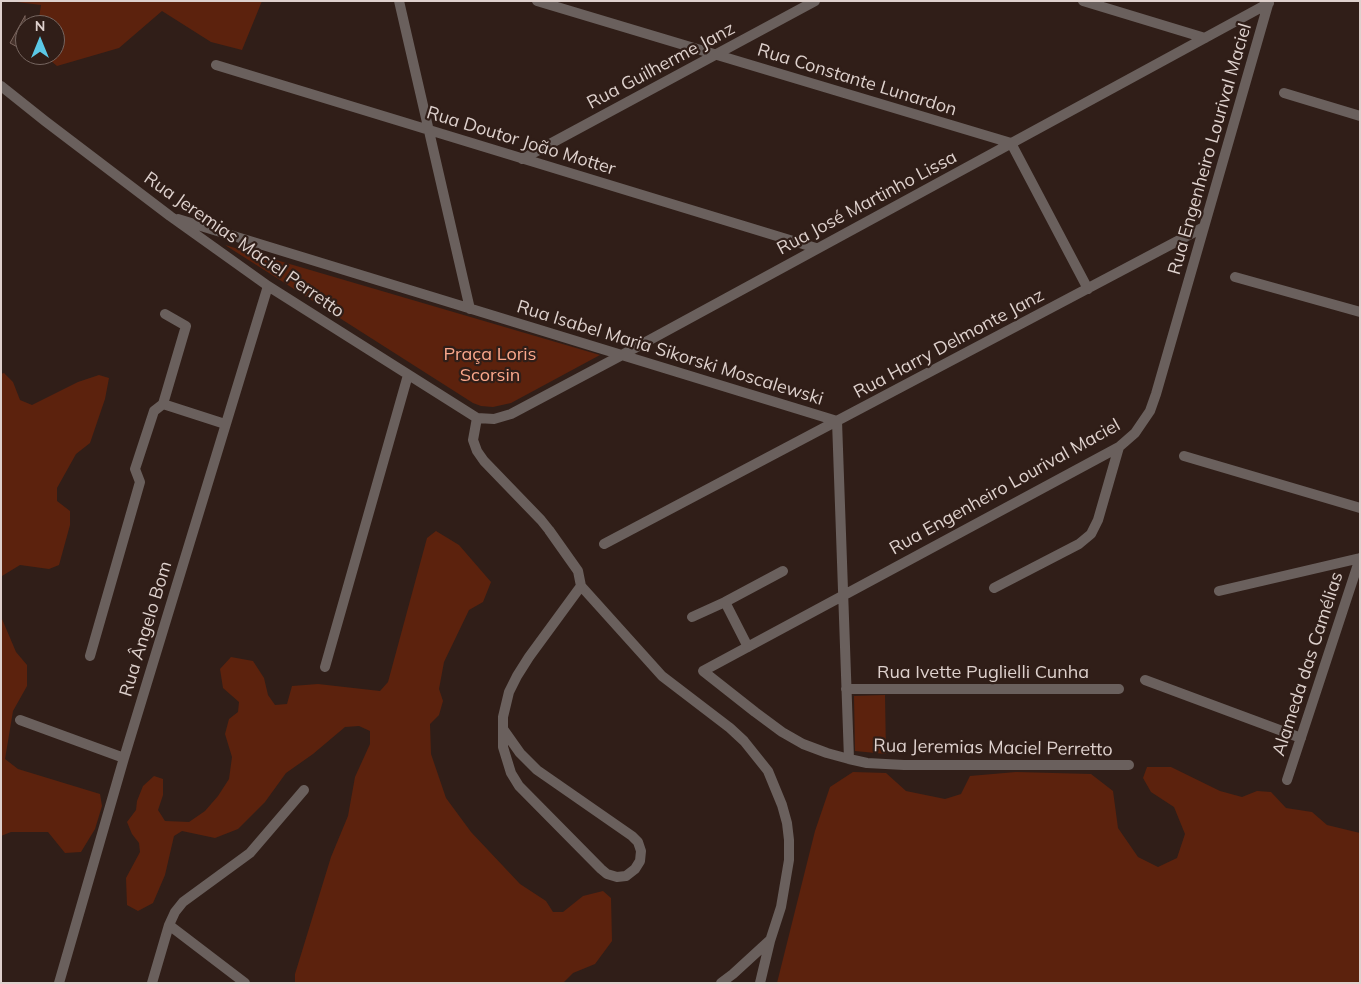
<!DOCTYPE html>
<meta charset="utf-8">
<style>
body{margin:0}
#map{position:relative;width:1361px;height:984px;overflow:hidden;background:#301e18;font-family:Mulish,sans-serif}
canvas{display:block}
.frame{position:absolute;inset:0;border:2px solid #ded1cd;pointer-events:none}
.north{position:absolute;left:15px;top:15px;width:50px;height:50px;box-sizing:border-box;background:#301e18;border:1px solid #766660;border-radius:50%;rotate:0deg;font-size:14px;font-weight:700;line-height:20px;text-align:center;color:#ded1cd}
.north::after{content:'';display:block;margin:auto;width:18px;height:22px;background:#5bc8e6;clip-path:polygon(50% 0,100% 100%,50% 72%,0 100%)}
</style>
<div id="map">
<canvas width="1361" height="984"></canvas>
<div class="frame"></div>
<div class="north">N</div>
</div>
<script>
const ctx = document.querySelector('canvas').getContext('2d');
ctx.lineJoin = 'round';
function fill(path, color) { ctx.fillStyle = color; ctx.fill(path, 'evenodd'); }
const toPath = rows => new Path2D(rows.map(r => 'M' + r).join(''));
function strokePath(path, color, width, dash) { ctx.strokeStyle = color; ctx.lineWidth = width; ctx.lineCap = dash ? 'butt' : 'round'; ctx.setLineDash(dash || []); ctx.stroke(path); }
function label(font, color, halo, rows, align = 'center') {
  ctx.font = font + ' Mulish,sans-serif'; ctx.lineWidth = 4.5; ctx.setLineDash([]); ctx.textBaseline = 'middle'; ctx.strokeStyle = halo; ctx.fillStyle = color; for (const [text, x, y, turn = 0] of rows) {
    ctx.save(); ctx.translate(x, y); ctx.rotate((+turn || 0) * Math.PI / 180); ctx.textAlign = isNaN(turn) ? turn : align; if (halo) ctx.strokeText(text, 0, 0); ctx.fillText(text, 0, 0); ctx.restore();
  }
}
const green = toPath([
 [9,1,262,1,242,50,211,42,162,11,119,48,57,66,44,55,55,55,55,25,38,25,41,5],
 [225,245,600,355,511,403,493,407,481,406,473,403],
 [4,373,13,382,20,400,32,405,78,382,99,375,109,378,105,399,90,443,76,454,57,488,57,501,70,511,70,525,59,565,49,569,20,565,2,576,2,619,16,652,27,665,27,686,13,711,5,759,18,769,100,794,102,806,95,829,81,852,65,853,48,832,11,832,1,836,1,374],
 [436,531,459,545,491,582,483,602,469,610,444,662,439,689,443,701,439,715,430,724,431,754,446,798,471,832,520,884,546,901,553,912,563,912,583,896,603,891,611,898,612,941,595,964,573,973,563,983,295,983,295,974,331,857,348,816,355,777,370,744,370,731,359,726,345,727,313,754,286,773,265,802,238,829,215,838,182,831,174,836,165,875,153,903,138,911,127,905,126,878,140,852,139,843,132,834,127,822,136,810,137,801,143,786,154,776,163,779,163,795,158,810,165,821,189,822,205,811,218,796,229,779,232,757,225,734,229,719,238,712,239,702,223,688,220,669,231,657,253,661,264,678,268,695,275,705,287,704,292,686,318,684,380,691,388,682,427,538],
 [885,695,886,754,855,751,854,696],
 [1147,767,1171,767,1220,791,1242,797,1257,791,1271,792,1286,808,1312,812,1327,825,1360,833,1360,983,777,983,815,831,830,787,853,772,886,773,906,791,945,799,961,794,970,776,1016,772,1091,774,1113,791,1118,828,1138,857,1158,867,1177,858,1185,834,1174,807,1151,792,1143,778]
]);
const building = toPath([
 [25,16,25,51,10,43,25,16]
]);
const minor = toPath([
 [399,1,470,309],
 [537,1,1011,143,1088,289],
 [1083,1,1205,38],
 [216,65,816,248],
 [1,86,45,121,170,216,268,286,477,418,494,419,511,414,622,355,1269,3],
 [1284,93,1360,116],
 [522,159,815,1],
 [178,219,837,421,849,759],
 [1235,277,1360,312],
 [163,404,225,424],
 [477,418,473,440,477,451,484,461,541,520,549,530,578,571,581,586,662,676,730,728,744,741,768,771,782,805,787,823,789,840,789,860,781,907,770,941,760,983],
 [1184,456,1360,508],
 [604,544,1204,227],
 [994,588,1079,544,1091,534,1098,520,1119,447],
 [1219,591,1360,558],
 [725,602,748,647],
 [692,617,725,602,783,571],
 [90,656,140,482,135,469,154,411,163,404,186,326,165,314],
 [325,667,408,375],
 [1145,680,1301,738],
 [846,689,1119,689],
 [20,720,124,758],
 [503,729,520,753,537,770,632,836,638,842,641,851,640,861,635,869,626,876,617,877,607,874,601,869,519,786,511,773,503,747,503,717,509,692,517,676,529,657,581,586],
 [1129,765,904,765,867,763,849,759,827,753,803,744,782,732,755,712,703,671,1119,447,1135,433,1150,411,1156,394,1269,1],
 [1287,780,1360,558],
 [169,925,245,983],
 [59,983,124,758,268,286],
 [152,983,169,925,175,912,183,902,250,853,304,790],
 [721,983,733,974,769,941]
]);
const streetNames = [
 ["Rua Guilherme Janz",661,66,-28],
 ["Rua Constante Lunardon",857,80,17],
 ["Rua Doutor João Motter",521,141,17],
 ["Rua Engenheiro Lourival Maciel",1210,149,-74],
 ["Rua José Martinho Lissa",867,203,-28],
 ["Rua Jeremias Maciel Perretto",244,245,35],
 ["Rua Harry Delmonte Janz",949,344,-28],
 ["Rua Isabel Maria Sikorski Moscalewski",670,353,17],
 ["Rua Engenheiro Lourival Maciel",1005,487,-29],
 ["Rua Ângelo Bom",146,629,-73],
 ["Alameda das Camélias",1308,664,-72],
 ["Rua Ivette Puglielli Cunha",983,673],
 ["Rua Jeremias Maciel Perretto",993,748,1]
];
const parkNames = [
 ["Praça Loris",490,355],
 ["Scorsin",490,376]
];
fill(green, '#5c220d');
fill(building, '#46322b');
strokePath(building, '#7c655d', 1);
strokePath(minor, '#6a605d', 10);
label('18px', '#ded1cd', '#301e18', streetNames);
label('18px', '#faa78b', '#301e18', parkNames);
</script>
